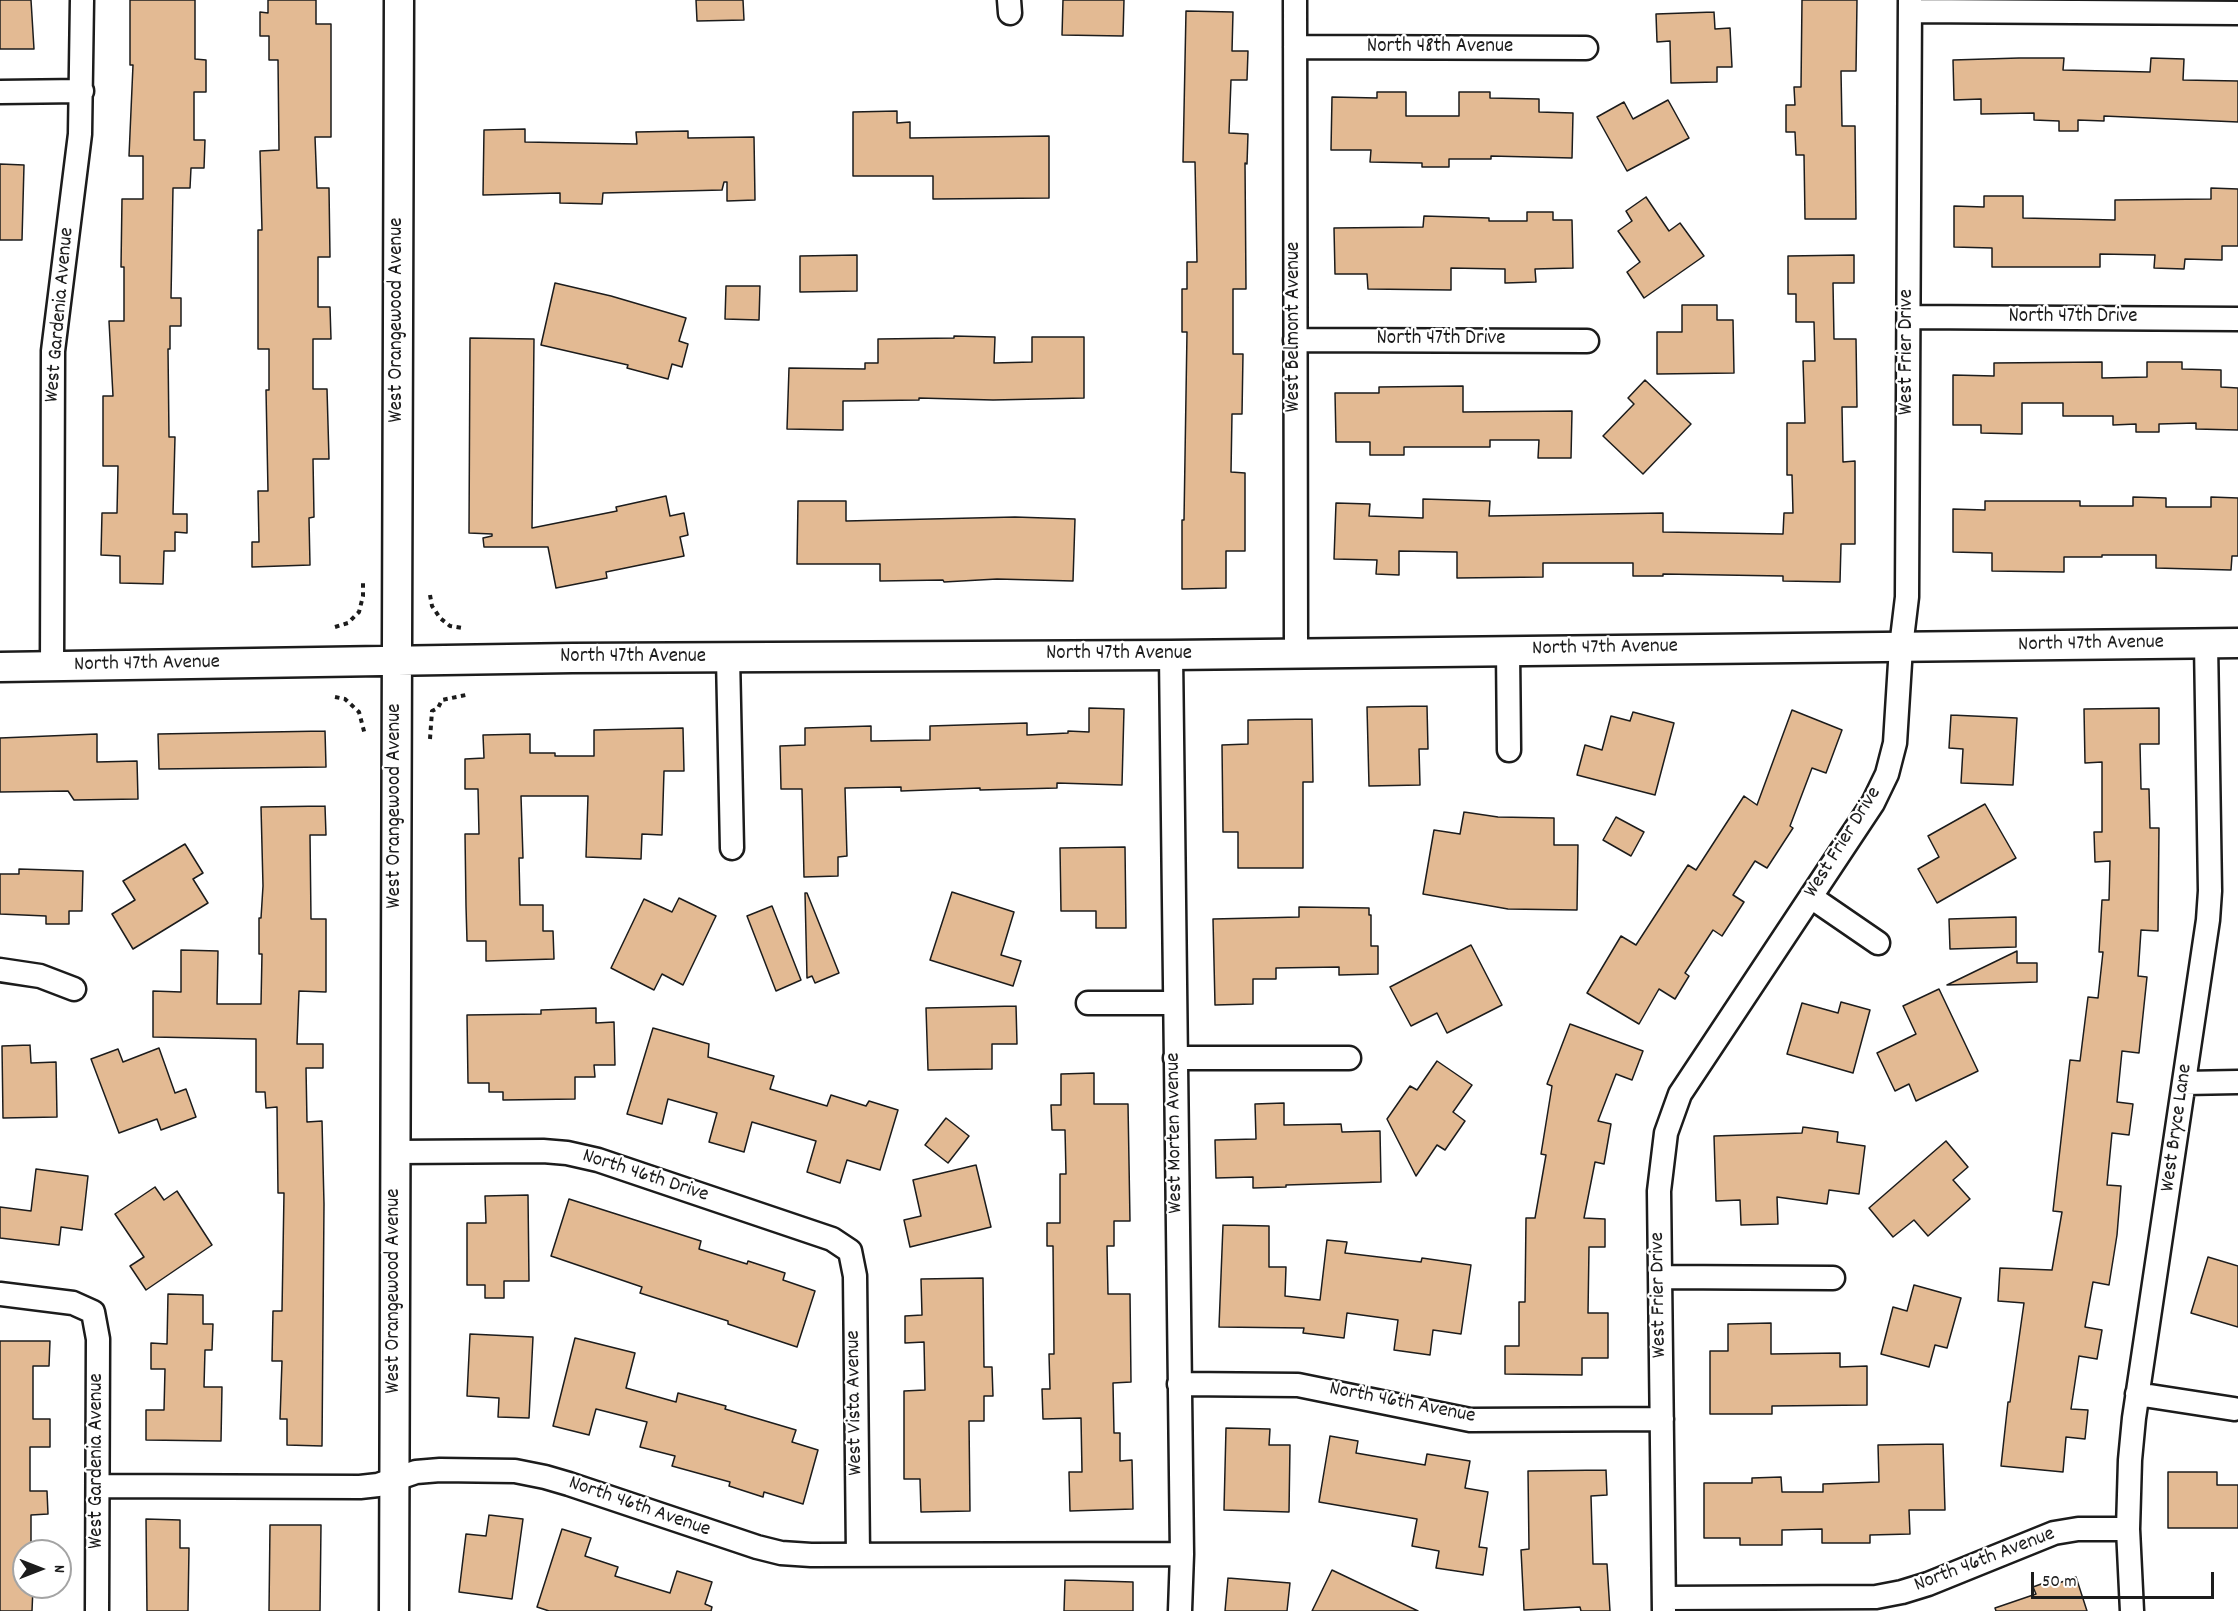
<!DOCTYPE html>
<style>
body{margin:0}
#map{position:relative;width:2238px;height:1611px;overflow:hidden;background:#fff;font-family:Dekko,sans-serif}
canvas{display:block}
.north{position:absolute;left:12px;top:1539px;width:60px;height:60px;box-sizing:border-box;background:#fff;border:2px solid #a4a4a4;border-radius:50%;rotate:90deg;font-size:16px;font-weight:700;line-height:24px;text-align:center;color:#1c1c1c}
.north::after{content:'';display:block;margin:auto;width:21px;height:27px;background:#1c1c1c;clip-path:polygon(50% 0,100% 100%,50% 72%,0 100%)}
.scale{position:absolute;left:2031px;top:1572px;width:183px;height:27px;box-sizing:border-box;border:3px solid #1c1c1c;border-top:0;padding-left:8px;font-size:18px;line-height:21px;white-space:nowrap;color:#1c1c1c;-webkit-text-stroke:4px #fff;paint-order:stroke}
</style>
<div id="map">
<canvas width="2238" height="1611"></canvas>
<div class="north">N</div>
<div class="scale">50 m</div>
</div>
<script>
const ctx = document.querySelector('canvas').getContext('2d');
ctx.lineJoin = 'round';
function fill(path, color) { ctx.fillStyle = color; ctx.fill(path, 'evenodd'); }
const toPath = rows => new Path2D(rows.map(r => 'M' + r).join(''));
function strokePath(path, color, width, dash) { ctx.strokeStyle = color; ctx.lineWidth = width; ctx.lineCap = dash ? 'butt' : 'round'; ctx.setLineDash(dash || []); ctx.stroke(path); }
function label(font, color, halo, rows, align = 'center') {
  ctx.font = font + ' Dekko,sans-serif'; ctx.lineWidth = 4.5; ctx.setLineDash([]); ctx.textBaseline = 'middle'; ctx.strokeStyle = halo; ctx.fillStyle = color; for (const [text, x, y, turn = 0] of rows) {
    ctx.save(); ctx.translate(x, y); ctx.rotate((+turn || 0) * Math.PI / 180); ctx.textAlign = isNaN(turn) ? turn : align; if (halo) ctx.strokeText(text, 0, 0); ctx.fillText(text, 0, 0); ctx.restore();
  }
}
const building = toPath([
 [0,0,31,0,34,49,0,49,0,0],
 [130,0,195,0,195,59,206,60,206,92,194,92,194,140,205,140,204,168,191,168,190,188,173,188,171,298,181,298,181,326,170,326,170,349,168,349,169,437,175,437,173,514,187,514,187,533,175,532,175,551,164,551,163,584,120,583,120,556,101,555,102,513,117,513,118,466,103,466,103,396,113,396,109,321,124,321,124,267,121,267,122,199,143,199,143,156,129,156,133,65,130,65,130,0],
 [268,0,316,0,316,24,331,24,331,137,315,137,317,188,329,188,330,257,318,257,318,307,330,307,331,339,313,339,313,389,327,389,329,459,313,459,314,517,309,518,310,565,252,567,252,542,259,542,258,491,268,491,266,390,269,390,269,349,258,349,258,230,262,230,260,151,279,150,278,60,269,60,269,36,260,36,260,12,268,13,268,0],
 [696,0,743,0,744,20,697,21,696,0],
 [1063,0,1124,0,1123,36,1062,35,1063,0],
 [1802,0,1857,0,1856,71,1841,71,1842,126,1855,126,1856,219,1805,219,1804,155,1796,155,1795,132,1786,132,1786,105,1795,105,1794,87,1801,87,1802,0],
 [1186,11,1233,12,1232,51,1248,51,1247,80,1231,80,1229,133,1248,134,1247,164,1245,163,1246,289,1233,289,1233,354,1243,354,1242,414,1232,414,1231,472,1245,473,1245,551,1226,551,1226,588,1182,589,1182,520,1184,520,1187,332,1182,332,1182,289,1187,289,1187,262,1197,262,1195,162,1183,162,1186,11],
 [1714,12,1715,29,1730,28,1732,67,1717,67,1717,82,1671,83,1670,41,1657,42,1656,14,1714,12],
 [2019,58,2064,58,2063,70,2150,72,2151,58,2184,59,2183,80,2238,81,2238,122,2104,116,2104,121,2078,120,2078,131,2059,131,2059,121,2034,120,2034,113,1981,114,1981,99,1954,100,1953,60,2019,58],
 [1377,92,1406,92,1406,116,1459,116,1459,92,1490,92,1490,98,1539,99,1539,112,1573,113,1572,158,1491,156,1491,159,1449,159,1449,167,1422,167,1422,163,1370,162,1371,150,1331,150,1332,97,1377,98,1377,92],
 [1668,100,1689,138,1627,171,1597,117,1624,102,1633,119,1668,100],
 [897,111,897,123,910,122,910,138,1049,136,1049,198,933,199,933,176,853,176,853,112,897,111],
 [525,129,525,142,637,144,636,132,688,131,688,138,754,137,755,200,727,201,727,182,724,182,722,190,603,193,602,204,560,203,560,193,483,195,484,130,525,129],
 [0,164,24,165,22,240,0,240,0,164],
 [2211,188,2238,189,2238,246,2222,246,2222,260,2185,259,2184,269,2154,268,2155,255,2100,254,2100,267,1992,267,1992,248,1954,247,1954,206,1984,207,1984,196,2023,196,2023,218,2115,220,2115,200,2211,199,2211,188],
 [1646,197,1669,231,1680,223,1704,256,1644,298,1627,272,1640,262,1618,231,1632,221,1626,211,1646,197],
 [1527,212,1553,212,1553,220,1572,220,1573,268,1535,269,1536,282,1505,283,1505,269,1451,268,1451,290,1368,289,1367,274,1335,274,1334,228,1423,227,1424,216,1489,218,1489,221,1527,221,1527,212],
 [857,255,857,291,800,292,800,256,857,255],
 [1854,255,1854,283,1833,283,1834,339,1856,339,1857,407,1842,407,1843,462,1855,461,1855,544,1841,544,1840,582,1783,581,1783,576,1663,574,1663,576,1633,576,1633,563,1543,563,1543,577,1457,578,1457,552,1399,551,1399,575,1376,574,1377,560,1334,559,1336,503,1370,504,1369,516,1423,518,1423,499,1490,501,1489,516,1663,513,1663,532,1783,534,1784,513,1793,513,1792,475,1787,475,1787,423,1805,423,1803,361,1815,361,1814,322,1796,322,1796,294,1788,294,1788,256,1854,255],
 [555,283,611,296,686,318,679,341,688,344,682,367,672,364,668,379,627,368,628,365,541,345,555,283],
 [726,286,760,286,759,320,725,319,726,286],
 [1682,305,1717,305,1717,320,1733,320,1734,373,1657,374,1657,332,1682,332,1682,305],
 [954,336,995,337,994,363,1032,362,1032,337,1084,337,1084,398,993,400,919,398,919,400,843,401,843,430,787,429,789,368,865,369,865,363,878,363,878,339,954,338,954,336],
 [470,338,534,339,532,528,617,511,616,507,666,496,670,516,684,513,688,535,680,537,684,556,606,572,607,578,556,588,548,547,484,547,483,538,492,536,492,534,469,533,470,338],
 [2102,362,2102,378,2147,377,2147,362,2182,362,2182,369,2221,370,2221,387,2238,388,2238,430,2196,429,2196,423,2159,424,2159,432,2136,432,2136,424,2113,425,2113,416,2063,416,2063,403,2022,403,2022,434,1981,433,1981,425,1953,425,1953,375,1994,376,1994,363,2102,362],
 [1645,380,1691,424,1643,474,1603,436,1634,404,1628,398,1645,380],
 [1463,386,1463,412,1572,411,1571,458,1538,458,1539,440,1490,440,1490,447,1404,447,1404,455,1370,455,1370,442,1336,442,1335,393,1379,393,1379,387,1463,386],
 [2133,497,2166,498,2166,507,2211,507,2211,497,2238,498,2238,556,2232,556,2231,570,2156,568,2156,555,2102,555,2102,557,2064,557,2064,572,1992,571,1992,553,1953,552,1953,509,1985,510,1985,501,2080,501,2080,506,2133,506,2133,497],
 [798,501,846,501,846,521,1015,517,1075,519,1073,581,997,579,944,582,943,580,880,581,880,564,797,564,798,501],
 [1427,706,1428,749,1419,749,1420,785,1369,786,1367,707,1427,706],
 [1089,708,1124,709,1122,785,1057,783,1057,788,980,790,980,788,901,791,901,787,845,788,847,856,838,857,838,876,804,877,802,789,781,789,780,746,805,745,805,728,871,726,871,741,930,740,930,726,1027,723,1027,735,1068,733,1068,731,1089,732,1089,708],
 [2159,708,2159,744,2140,744,2141,789,2149,789,2150,828,2159,828,2158,931,2141,930,2138,976,2147,977,2139,1053,2122,1051,2117,1102,2133,1104,2129,1135,2112,1133,2107,1185,2121,1186,2117,1235,2109,1285,2093,1282,2085,1327,2102,1330,2097,1359,2079,1356,2071,1409,2088,1410,2085,1439,2066,1437,2063,1472,2001,1466,2008,1402,2010,1402,2024,1303,1998,1301,2000,1268,2052,1270,2062,1212,2053,1211,2070,1060,2080,1061,2088,997,2098,998,2103,952,2099,952,2102,900,2109,900,2110,861,2095,862,2094,832,2102,832,2102,762,2085,763,2084,709,2159,708],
 [1792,710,1842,730,1826,773,1812,768,1790,826,1793,828,1767,868,1755,861,1733,895,1744,902,1722,936,1713,930,1685,973,1689,976,1675,999,1659,989,1639,1024,1587,993,1621,936,1636,945,1688,865,1696,870,1744,796,1757,805,1792,710],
 [1633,712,1674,723,1655,795,1577,775,1585,745,1602,750,1611,716,1630,721,1633,712],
 [1951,715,2017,718,2013,785,1961,783,1963,749,1949,748,1951,715],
 [1312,719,1313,782,1303,782,1303,868,1238,868,1238,832,1223,832,1222,745,1248,744,1248,720,1312,719],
 [683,728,684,771,664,771,662,835,642,834,641,859,586,857,588,796,521,796,523,858,519,858,520,905,543,905,543,931,553,931,554,959,486,961,486,941,467,941,466,906,465,834,479,834,478,789,465,789,465,759,484,758,483,735,530,734,530,753,555,753,555,756,594,756,594,730,683,728],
 [325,731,326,767,159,769,158,734,325,731],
 [97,734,97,762,137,761,138,799,74,800,68,791,0,792,0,738,97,734],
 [1985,804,2016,858,1937,903,1918,869,1939,857,1928,836,1985,804],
 [325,806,326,835,310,835,311,919,326,919,326,992,299,991,297,1044,323,1044,323,1068,306,1068,307,1122,322,1121,324,1204,322,1446,287,1445,287,1419,280,1419,282,1361,272,1361,273,1311,282,1311,284,1193,278,1193,277,1107,266,1108,265,1092,256,1092,256,1039,153,1037,153,991,181,992,181,950,218,951,217,1004,261,1004,262,954,259,954,259,918,261,918,263,886,261,807,325,806],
 [1464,812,1498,817,1554,818,1554,845,1578,845,1577,910,1508,909,1423,894,1434,830,1460,834,1464,812],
 [1616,817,1644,832,1631,856,1603,840,1616,817],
 [185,844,203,873,193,879,208,903,133,949,112,914,135,900,123,881,185,844],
 [1125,847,1126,928,1096,928,1096,911,1061,911,1060,848,1125,847],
 [19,869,83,871,82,911,69,911,69,924,46,924,46,916,0,914,0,874,19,874,19,869],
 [952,892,1014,912,1001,955,1021,961,1013,986,930,960,952,892],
 [805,893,807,893,839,973,815,983,812,976,807,978,805,893],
 [679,898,716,916,683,985,662,974,654,990,611,968,644,899,672,912,679,898],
 [772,906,801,980,776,991,747,916,772,906],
 [1299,907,1369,908,1369,915,1371,915,1371,946,1378,946,1378,974,1339,975,1339,967,1276,968,1276,979,1253,979,1253,1004,1215,1005,1213,919,1299,917,1299,907],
 [2016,917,2016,947,1950,949,1949,919,2016,917],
 [1471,945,1502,1005,1447,1033,1437,1013,1411,1026,1390,987,1471,945],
 [2017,951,2017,963,2037,963,2037,982,1947,985,2017,951],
 [1939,989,1978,1071,1916,1101,1909,1084,1895,1091,1877,1053,1916,1034,1903,1006,1939,989],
 [1841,1002,1870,1010,1853,1073,1787,1054,1802,1003,1838,1013,1841,1002],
 [1016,1006,1017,1044,992,1044,992,1069,928,1070,926,1008,1016,1006],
 [596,1008,596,1023,614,1022,615,1065,594,1065,595,1077,575,1077,575,1099,503,1100,503,1092,489,1092,489,1083,468,1083,467,1015,541,1014,541,1010,596,1008],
 [1570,1024,1643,1051,1632,1080,1616,1074,1598,1121,1611,1124,1604,1164,1595,1162,1584,1218,1605,1219,1605,1247,1589,1247,1588,1313,1608,1313,1608,1358,1582,1358,1582,1375,1505,1374,1505,1346,1519,1346,1519,1302,1525,1302,1526,1218,1535,1218,1546,1155,1541,1154,1552,1086,1547,1084,1570,1024],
 [653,1028,709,1044,708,1057,774,1076,770,1089,827,1106,831,1095,866,1106,869,1101,898,1110,880,1170,847,1160,840,1183,807,1172,816,1141,752,1122,744,1152,709,1142,717,1113,668,1099,662,1124,627,1114,653,1028],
 [30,1045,31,1063,56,1062,57,1117,3,1118,2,1046,30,1045],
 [159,1048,175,1093,186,1089,196,1117,161,1130,157,1119,119,1133,91,1059,118,1049,123,1062,159,1048],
 [1437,1061,1472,1085,1453,1112,1465,1121,1445,1150,1437,1145,1416,1176,1387,1119,1410,1086,1417,1090,1437,1061],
 [1094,1073,1094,1104,1128,1104,1130,1221,1114,1221,1114,1246,1107,1246,1108,1294,1130,1294,1131,1382,1113,1383,1114,1433,1120,1433,1120,1461,1132,1460,1133,1509,1070,1511,1069,1472,1082,1472,1081,1418,1043,1419,1042,1389,1050,1389,1049,1354,1054,1354,1053,1246,1047,1246,1047,1223,1060,1223,1060,1174,1066,1174,1065,1130,1052,1130,1051,1105,1061,1105,1061,1074,1094,1073],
 [1284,1103,1284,1125,1341,1124,1342,1132,1380,1131,1381,1182,1286,1185,1286,1187,1253,1188,1253,1177,1216,1178,1215,1140,1256,1139,1255,1104,1284,1103],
 [946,1118,969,1136,948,1163,925,1145,946,1118],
 [1803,1127,1838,1132,1837,1142,1865,1146,1859,1194,1829,1190,1827,1204,1777,1197,1778,1224,1741,1225,1740,1200,1716,1201,1714,1136,1802,1133,1803,1127],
 [1946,1141,1968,1167,1953,1180,1970,1199,1928,1236,1914,1220,1893,1237,1869,1208,1946,1141],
 [976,1165,991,1227,910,1247,904,1220,921,1216,913,1180,976,1165],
 [36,1169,88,1176,82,1230,61,1227,59,1245,0,1238,0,1207,31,1211,36,1169],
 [155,1187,164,1200,177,1191,212,1245,146,1290,130,1266,144,1257,115,1214,155,1187],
 [528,1195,529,1281,504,1281,504,1298,485,1298,485,1285,467,1285,467,1223,486,1223,485,1196,528,1195],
 [569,1199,701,1241,699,1249,747,1264,748,1261,785,1273,783,1280,815,1291,797,1347,728,1324,728,1321,640,1293,642,1287,551,1256,569,1199],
 [1223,1225,1269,1226,1269,1267,1286,1267,1285,1296,1320,1300,1327,1240,1347,1242,1345,1253,1421,1262,1422,1258,1471,1265,1461,1334,1433,1330,1430,1355,1394,1350,1398,1320,1347,1313,1344,1338,1303,1333,1304,1328,1219,1327,1223,1225],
 [2208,1257,2238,1266,2238,1327,2191,1313,2208,1257],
 [983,1278,984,1367,992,1367,993,1396,984,1396,984,1421,969,1421,970,1511,921,1512,920,1479,904,1479,904,1391,925,1390,924,1342,905,1343,905,1316,922,1315,921,1279,983,1278],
 [1914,1285,1961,1298,1947,1348,1935,1345,1929,1367,1881,1354,1893,1307,1907,1311,1914,1285],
 [168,1294,203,1295,203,1324,213,1324,212,1350,205,1350,204,1387,222,1387,221,1441,146,1440,146,1410,164,1410,165,1369,151,1369,151,1343,167,1344,168,1294],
 [1771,1323,1771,1354,1840,1353,1840,1367,1867,1366,1867,1405,1772,1406,1772,1414,1710,1414,1710,1351,1728,1351,1728,1324,1771,1323],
 [470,1334,533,1337,529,1418,498,1417,499,1398,467,1396,470,1334],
 [575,1338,635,1353,626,1388,676,1402,678,1393,726,1406,725,1409,796,1430,792,1442,818,1450,803,1504,764,1492,763,1497,729,1486,730,1482,672,1466,675,1456,640,1447,647,1422,596,1409,589,1435,553,1426,575,1338],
 [0,1341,50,1341,49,1366,33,1366,33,1419,50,1419,50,1447,30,1447,30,1491,47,1491,48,1514,31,1515,31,1551,24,1551,24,1587,33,1587,32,1611,0,1611,0,1341],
 [1226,1428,1270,1429,1269,1445,1290,1445,1289,1512,1224,1510,1226,1428],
 [1330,1436,1358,1441,1356,1453,1425,1465,1427,1454,1470,1461,1465,1488,1488,1492,1479,1547,1487,1548,1483,1575,1436,1568,1439,1551,1412,1546,1417,1519,1319,1502,1330,1436],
 [1943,1444,1945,1510,1909,1510,1910,1534,1870,1535,1870,1543,1822,1543,1822,1529,1782,1530,1782,1545,1740,1545,1740,1538,1704,1538,1704,1483,1752,1483,1752,1478,1781,1477,1782,1492,1823,1492,1823,1484,1879,1482,1878,1445,1943,1444],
 [1606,1470,1607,1495,1591,1496,1593,1564,1607,1564,1610,1611,1581,1611,1580,1607,1524,1610,1521,1550,1529,1549,1528,1471,1606,1470],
 [2168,1472,2217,1472,2217,1485,2238,1485,2238,1528,2168,1528,2168,1472],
 [489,1515,523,1519,512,1599,459,1592,466,1534,486,1536,489,1515],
 [146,1519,180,1520,180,1548,189,1548,188,1611,147,1611,146,1519],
 [270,1525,321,1525,320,1611,269,1611,270,1525],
 [562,1529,591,1538,585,1556,618,1567,615,1576,670,1593,677,1571,712,1582,705,1604,712,1607,711,1611,549,1611,537,1607,562,1529],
 [1332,1570,1418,1611,1312,1611,1332,1570],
 [2076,1577,2087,1611,1996,1611,1995,1608,2036,1594,2033,1587,2052,1580,2053,1585,2076,1577],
 [1228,1578,1290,1583,1287,1611,1225,1611,1228,1578],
 [1065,1580,1133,1582,1133,1611,1064,1611,1065,1580]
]);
const path = toPath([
 [430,595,432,606,440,618,450,626,462,628],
 [335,627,348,623,359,612,363,596,363,582],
 [335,697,345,699,359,712,365,735],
 [430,739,432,711,438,708,442,700,466,695]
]);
const minor = toPath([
 [1009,0,1010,13],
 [1295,0,1296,653],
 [1910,11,2238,13],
 [1295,47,1586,48],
 [0,92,82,91],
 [1909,317,2238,319],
 [1295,340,1587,341],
 [1508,650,1509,750],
 [1171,655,1182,1554,1180,1611],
 [728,657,732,848],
 [52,667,53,351,80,134,82,0],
 [1811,897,1878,943],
 [0,970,40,976,74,989],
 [1088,1003,1174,1003],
 [1175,1058,1349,1058],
 [2184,1083,2238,1082],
 [395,1152,543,1151,567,1153,598,1160,832,1239,850,1251,855,1276,858,1555],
 [1660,1277,1833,1278],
 [0,1294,73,1303,93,1312,98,1339,97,1611],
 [1179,1384,1298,1385,1470,1420,1662,1419],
 [2137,1394,2234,1409],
 [98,1486,360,1487,378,1485,416,1472,440,1470,515,1471,545,1477,569,1484,757,1547,781,1553,811,1555,1182,1554],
 [1664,1598,1876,1597,1902,1592,1928,1584,2054,1533,2078,1529,2128,1529],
 [1664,1611,1659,1191,1666,1133,1680,1094,1873,803,1887,774,1895,743,1901,647,1907,597,1910,0],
 [2132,1611,2128,1529,2130,1460,2134,1418,2208,920,2210,891,2206,643]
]);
const tertiary = toPath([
 [0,667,572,658,1171,655,2238,643],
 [394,1611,399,0]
]);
const streetNames = [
 ["North 48th Avenue",1440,48],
 ["West Gardenia Avenue",61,315,-85],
 ["North 47th Drive",2073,318],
 ["West Orangewood Avenue",398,320,-90],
 ["West Belmont Avenue",1295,327,-90],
 ["North 47th Drive",1441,340],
 ["West Frier Drive",1908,352,-90],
 ["North 47th Avenue",2091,645,-1],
 ["North 47th Avenue",1605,649,-1],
 ["North 47th Avenue",1119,655],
 ["North 47th Avenue",633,658],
 ["North 47th Avenue",147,665,-1],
 ["West Orangewood Avenue",396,806,-90],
 ["West Frier Drive",1844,843,-58],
 ["West Bryce Lane",2178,1128,-82],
 ["West Morten Avenue",1176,1133,-91],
 ["North 46th Drive",645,1177,18],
 ["West Orangewood Avenue",395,1291,-90],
 ["West Frier Drive",1660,1295,-91],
 ["West Vista Avenue",856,1403,-91],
 ["North 46th Avenue",1402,1404,11],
 ["West Gardenia Avenue",98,1461,-90],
 ["North 46th Avenue",639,1508,19],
 ["North 46th Avenue",1985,1561,-21]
];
fill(building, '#e3ba93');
strokePath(building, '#1c1c1c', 1.5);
strokePath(minor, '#1c1c1c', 27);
strokePath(tertiary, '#1c1c1c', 33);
strokePath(path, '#1c1c1c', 4, [4.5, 4.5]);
strokePath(minor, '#fff', 22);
strokePath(tertiary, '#fff', 28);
label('21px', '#1c1c1c', '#fff', streetNames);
</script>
